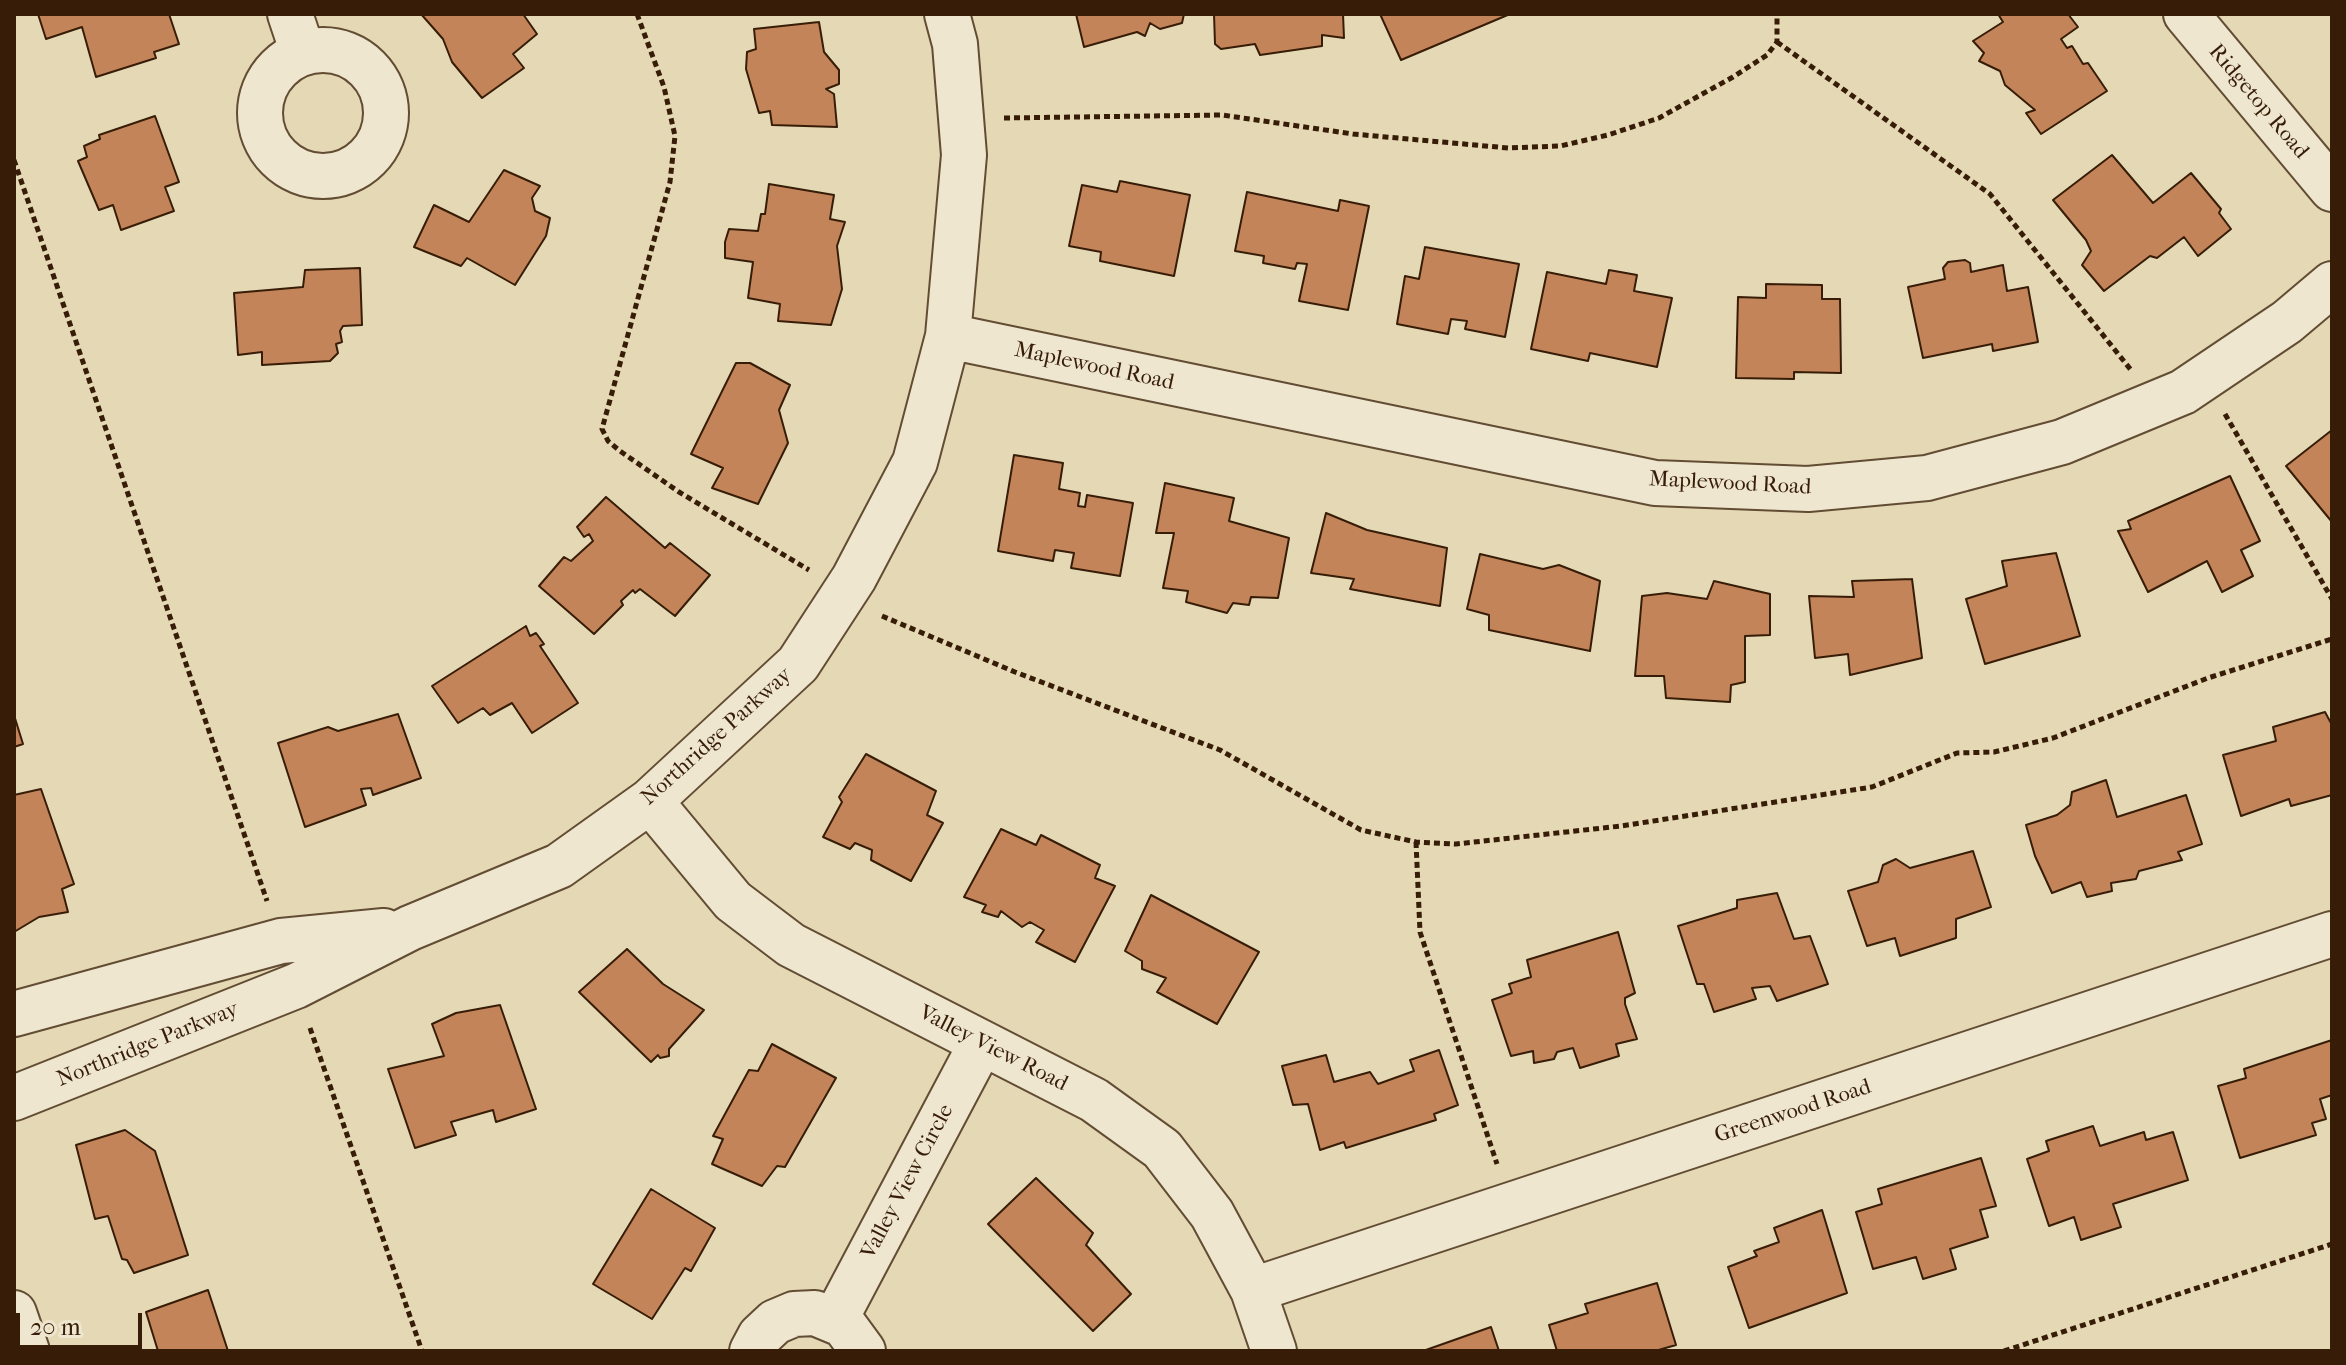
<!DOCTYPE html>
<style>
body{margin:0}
#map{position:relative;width:2346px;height:1365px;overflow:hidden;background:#e5d8b4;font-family:"IM FELL French Canon",serif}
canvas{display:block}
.frame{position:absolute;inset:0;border:16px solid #371d08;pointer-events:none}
.scale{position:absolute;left:16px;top:1313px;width:126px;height:36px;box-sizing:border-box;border:4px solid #371d08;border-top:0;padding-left:10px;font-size:24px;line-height:28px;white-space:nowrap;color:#371d08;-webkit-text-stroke:6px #eee6ce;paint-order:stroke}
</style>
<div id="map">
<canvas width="2346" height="1365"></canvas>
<div class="frame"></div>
<div class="scale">20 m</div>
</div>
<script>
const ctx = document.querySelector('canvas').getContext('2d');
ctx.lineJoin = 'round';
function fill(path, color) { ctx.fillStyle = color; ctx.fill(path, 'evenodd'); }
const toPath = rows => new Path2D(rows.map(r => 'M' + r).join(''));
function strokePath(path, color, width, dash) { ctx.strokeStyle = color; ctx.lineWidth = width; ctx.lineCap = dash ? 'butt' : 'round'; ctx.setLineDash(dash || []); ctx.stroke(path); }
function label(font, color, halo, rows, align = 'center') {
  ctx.font = font + ' "IM FELL French Canon",serif'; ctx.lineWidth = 6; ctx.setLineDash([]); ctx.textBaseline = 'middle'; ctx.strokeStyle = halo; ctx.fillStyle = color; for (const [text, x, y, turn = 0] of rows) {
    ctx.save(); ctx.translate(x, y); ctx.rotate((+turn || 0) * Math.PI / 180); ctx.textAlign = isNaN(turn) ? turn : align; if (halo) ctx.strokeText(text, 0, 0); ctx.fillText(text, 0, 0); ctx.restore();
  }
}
const building = toPath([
 [38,14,169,14,179,44,154,52,156,58,96,77,82,27,46,39,38,14],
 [421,14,523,14,537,34,513,54,524,68,482,98,452,62,443,39,421,14],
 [1076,14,1184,14,1182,23,1160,29,1150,23,1145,36,1137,32,1084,47,1076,14],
 [1214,14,1343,14,1344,38,1322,35,1322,46,1260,55,1255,44,1221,49,1215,44,1214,14],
 [1380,14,1510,14,1401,60,1380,14],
 [1998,14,2068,14,2078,27,2061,39,2067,48,2072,46,2083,64,2088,63,2107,91,2041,134,2026,113,2035,110,2005,85,2000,71,1979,61,1984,53,1973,41,2003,22,1998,14],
 [819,22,824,52,839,70,839,84,826,89,834,94,837,127,772,125,770,111,759,113,746,69,747,52,756,49,754,29,819,22],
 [155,116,179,182,165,187,174,211,121,230,113,205,99,210,78,161,87,157,84,146,100,139,99,135,155,116],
 [2112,155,2153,203,2191,173,2221,209,2219,213,2231,229,2198,256,2184,237,2157,258,2150,256,2104,291,2082,265,2091,251,2086,240,2053,200,2112,155],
 [504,170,540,186,532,198,535,211,550,218,546,236,515,285,467,258,461,266,414,247,434,205,469,222,504,170],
 [1120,181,1190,195,1174,276,1100,261,1101,252,1069,246,1082,185,1117,192,1120,181],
 [769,184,834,195,830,219,845,222,837,246,842,289,831,325,778,321,780,304,748,298,753,262,725,258,725,242,729,229,758,231,761,214,765,214,769,184],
 [1247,192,1338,211,1340,200,1369,206,1348,310,1299,301,1307,264,1297,263,1295,269,1263,263,1264,256,1235,251,1247,192],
 [1425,247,1519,264,1505,337,1465,329,1467,321,1451,319,1448,334,1397,324,1405,276,1419,279,1425,247],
 [1965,260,1970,263,1971,272,2003,265,2007,291,2028,287,2038,342,1993,351,1992,344,1923,358,1908,287,1945,279,1943,268,1948,262,1965,260],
 [360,268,362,325,343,326,340,331,342,342,336,344,338,353,330,361,262,365,262,352,238,355,234,293,303,287,305,270,360,268],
 [1609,270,1637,275,1634,291,1672,298,1657,367,1590,353,1588,361,1531,349,1547,272,1606,284,1609,270],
 [1766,284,1822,285,1822,299,1840,299,1841,373,1794,372,1794,379,1736,378,1738,297,1766,298,1766,284],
 [736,363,750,363,790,385,779,410,788,443,758,504,712,488,723,468,691,454,736,363],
 [2332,430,2332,522,2286,466,2332,430],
 [1014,455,1063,463,1059,489,1080,493,1078,506,1085,507,1087,495,1133,503,1120,576,1071,568,1074,553,1055,550,1053,561,998,551,1014,455],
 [2230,476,2260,541,2241,550,2253,576,2222,592,2207,561,2148,592,2118,531,2131,529,2128,521,2230,476],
 [1165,483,1234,498,1229,521,1289,538,1278,598,1251,597,1249,605,1233,603,1227,613,1186,602,1188,591,1163,588,1174,533,1156,533,1165,483],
 [606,497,665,548,670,543,710,575,675,616,640,589,635,593,633,590,621,601,623,605,594,634,539,586,564,557,571,561,593,541,589,534,584,537,577,527,606,497],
 [1326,513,1367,530,1447,548,1440,606,1350,589,1354,579,1311,573,1326,513],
 [2056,553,2080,636,1985,664,1966,599,2007,586,2002,561,2056,553],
 [1480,554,1543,569,1559,565,1600,581,1590,651,1489,630,1489,615,1467,609,1480,554],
 [1912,579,1922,658,1850,675,1848,654,1815,658,1809,596,1854,597,1852,581,1912,579],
 [1714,581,1770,594,1770,635,1745,636,1745,682,1731,685,1730,702,1666,698,1664,676,1635,676,1642,596,1667,593,1707,599,1714,581],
 [526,626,530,636,536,633,544,644,540,646,578,703,532,733,512,703,490,715,483,708,458,723,432,686,526,626],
 [2325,712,2332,725,2332,795,2291,806,2289,799,2241,816,2223,755,2276,741,2273,727,2325,712],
 [398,714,421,778,373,795,371,788,361,789,366,805,305,827,278,743,328,727,338,731,398,714],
 [14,715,23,744,14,747,14,715],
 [866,754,936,791,927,815,943,823,911,881,871,860,872,850,855,843,850,849,823,837,842,802,839,797,866,754],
 [2106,780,2117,817,2186,795,2202,844,2178,852,2182,860,2139,871,2136,879,2111,883,2112,891,2087,897,2081,882,2052,893,2035,856,2026,825,2057,815,2070,805,2072,792,2106,780],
 [41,789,74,884,62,889,68,912,39,917,14,932,14,795,41,789],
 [1001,829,1036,845,1041,835,1100,865,1095,878,1115,886,1075,962,1036,942,1044,930,1030,922,1022,927,1001,911,998,917,982,912,986,905,964,897,1001,829],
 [1973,851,1991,907,1956,919,1956,938,1900,956,1895,938,1867,946,1848,891,1878,882,1883,865,1896,859,1910,868,1973,851],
 [1777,893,1794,939,1810,936,1828,984,1777,1001,1770,986,1752,988,1756,999,1714,1012,1704,984,1697,984,1678,926,1737,908,1737,900,1777,893],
 [1151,895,1259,952,1217,1024,1157,992,1166,978,1142,969,1142,961,1125,951,1151,895],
 [1618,932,1635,993,1625,998,1625,1004,1637,1039,1616,1044,1619,1056,1580,1068,1573,1048,1557,1052,1554,1059,1534,1063,1533,1051,1511,1056,1492,1000,1512,993,1509,984,1531,977,1527,960,1618,932],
 [627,949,663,984,704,1010,669,1049,669,1056,660,1058,658,1055,651,1062,579,992,627,949],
 [500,1005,536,1109,496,1122,493,1110,451,1122,456,1135,415,1148,388,1069,444,1056,432,1024,456,1013,500,1005],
 [2332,1040,2332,1095,2320,1099,2326,1119,2312,1123,2316,1135,2240,1158,2218,1086,2246,1078,2244,1069,2332,1040],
 [772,1044,836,1078,785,1167,777,1166,762,1186,712,1164,723,1139,713,1136,749,1070,758,1071,772,1044],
 [1439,1050,1458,1105,1434,1114,1436,1120,1346,1148,1344,1142,1320,1150,1308,1104,1293,1105,1282,1066,1326,1055,1334,1082,1370,1072,1378,1084,1414,1071,1410,1060,1439,1050],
 [2093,1126,2100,1146,2144,1132,2146,1140,2173,1132,2188,1180,2113,1204,2121,1227,2081,1240,2074,1217,2049,1226,2027,1159,2049,1151,2046,1141,2093,1126],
 [125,1130,155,1151,188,1255,134,1273,127,1260,122,1259,108,1216,95,1219,76,1145,125,1130],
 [1981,1158,1996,1206,1980,1210,1988,1237,1950,1249,1956,1269,1923,1279,1916,1257,1873,1269,1856,1212,1882,1204,1878,1189,1981,1158],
 [1036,1178,1093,1233,1086,1245,1131,1294,1093,1331,988,1224,1036,1178],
 [651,1189,715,1228,691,1271,685,1268,652,1319,593,1284,651,1189],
 [1822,1210,1847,1293,1749,1328,1728,1267,1757,1256,1754,1251,1779,1242,1774,1228,1822,1210],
 [1657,1283,1676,1345,1655,1351,1557,1351,1549,1325,1588,1313,1585,1304,1657,1283],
 [208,1290,228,1351,158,1351,146,1312,208,1290],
 [1491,1327,1499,1351,1423,1351,1491,1327]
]);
const path = toPath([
 [637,14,664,87,675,136,670,182,602,429,608,441,620,451,679,492,809,570],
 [1777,42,1990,194,2131,370],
 [1004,118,1222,115,1353,134,1508,148,1560,146,1608,135,1659,118,1733,77,1767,55,1777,42,1777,14],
 [14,160,267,901],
 [2225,414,2332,599],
 [882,616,1015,672,1220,750,1361,830,1416,842,1456,844,1621,826,1872,787,1957,753,1994,752,2053,738,2208,678,2332,639],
 [1416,842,1420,932,1497,1164],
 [310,1028,422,1351],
 [2004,1351,2332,1244]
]);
const minor = toPath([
 [290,14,303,53],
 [2186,14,2332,189],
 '260 113a63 63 0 1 1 126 0a63 63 0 1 1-126 0Z',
 [948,336,1655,483,1808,489,1927,478,2062,442,2183,392,2287,322,2332,284],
 [650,801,733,901,791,945,1094,1100,1162,1149,1212,1214,1253,1290,1274,1351],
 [14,1014,281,941,384,931],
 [14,1098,296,986,410,928,559,866,650,801,798,664,854,578,915,462,948,336,964,155,955,44,947,14],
 [1253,1290,2332,934],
 [14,1313,27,1351],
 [835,1320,981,1044],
 [752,1351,760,1336,775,1322,794,1314,815,1313,844,1325,863,1351]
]);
const streetNames = [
 ["Ridgetop Road",2258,102,50],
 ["Maplewood Road",1094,367,12],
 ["Maplewood Road",1730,484,3],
 ["Northridge Parkway",717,737,-42],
 ["Northridge Parkway",148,1045,-22],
 ["Valley View Road",993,1049,27],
 ["Greenwood Road",1793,1112,-18],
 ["Valley View Circle",908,1182,-62]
];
fill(building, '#c48459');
strokePath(building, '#371d08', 2);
strokePath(minor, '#624c33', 48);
strokePath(path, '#371d08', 5, [6, 4]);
strokePath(minor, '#eee6ce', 44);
label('22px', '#371d08', '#eee6ce', streetNames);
</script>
